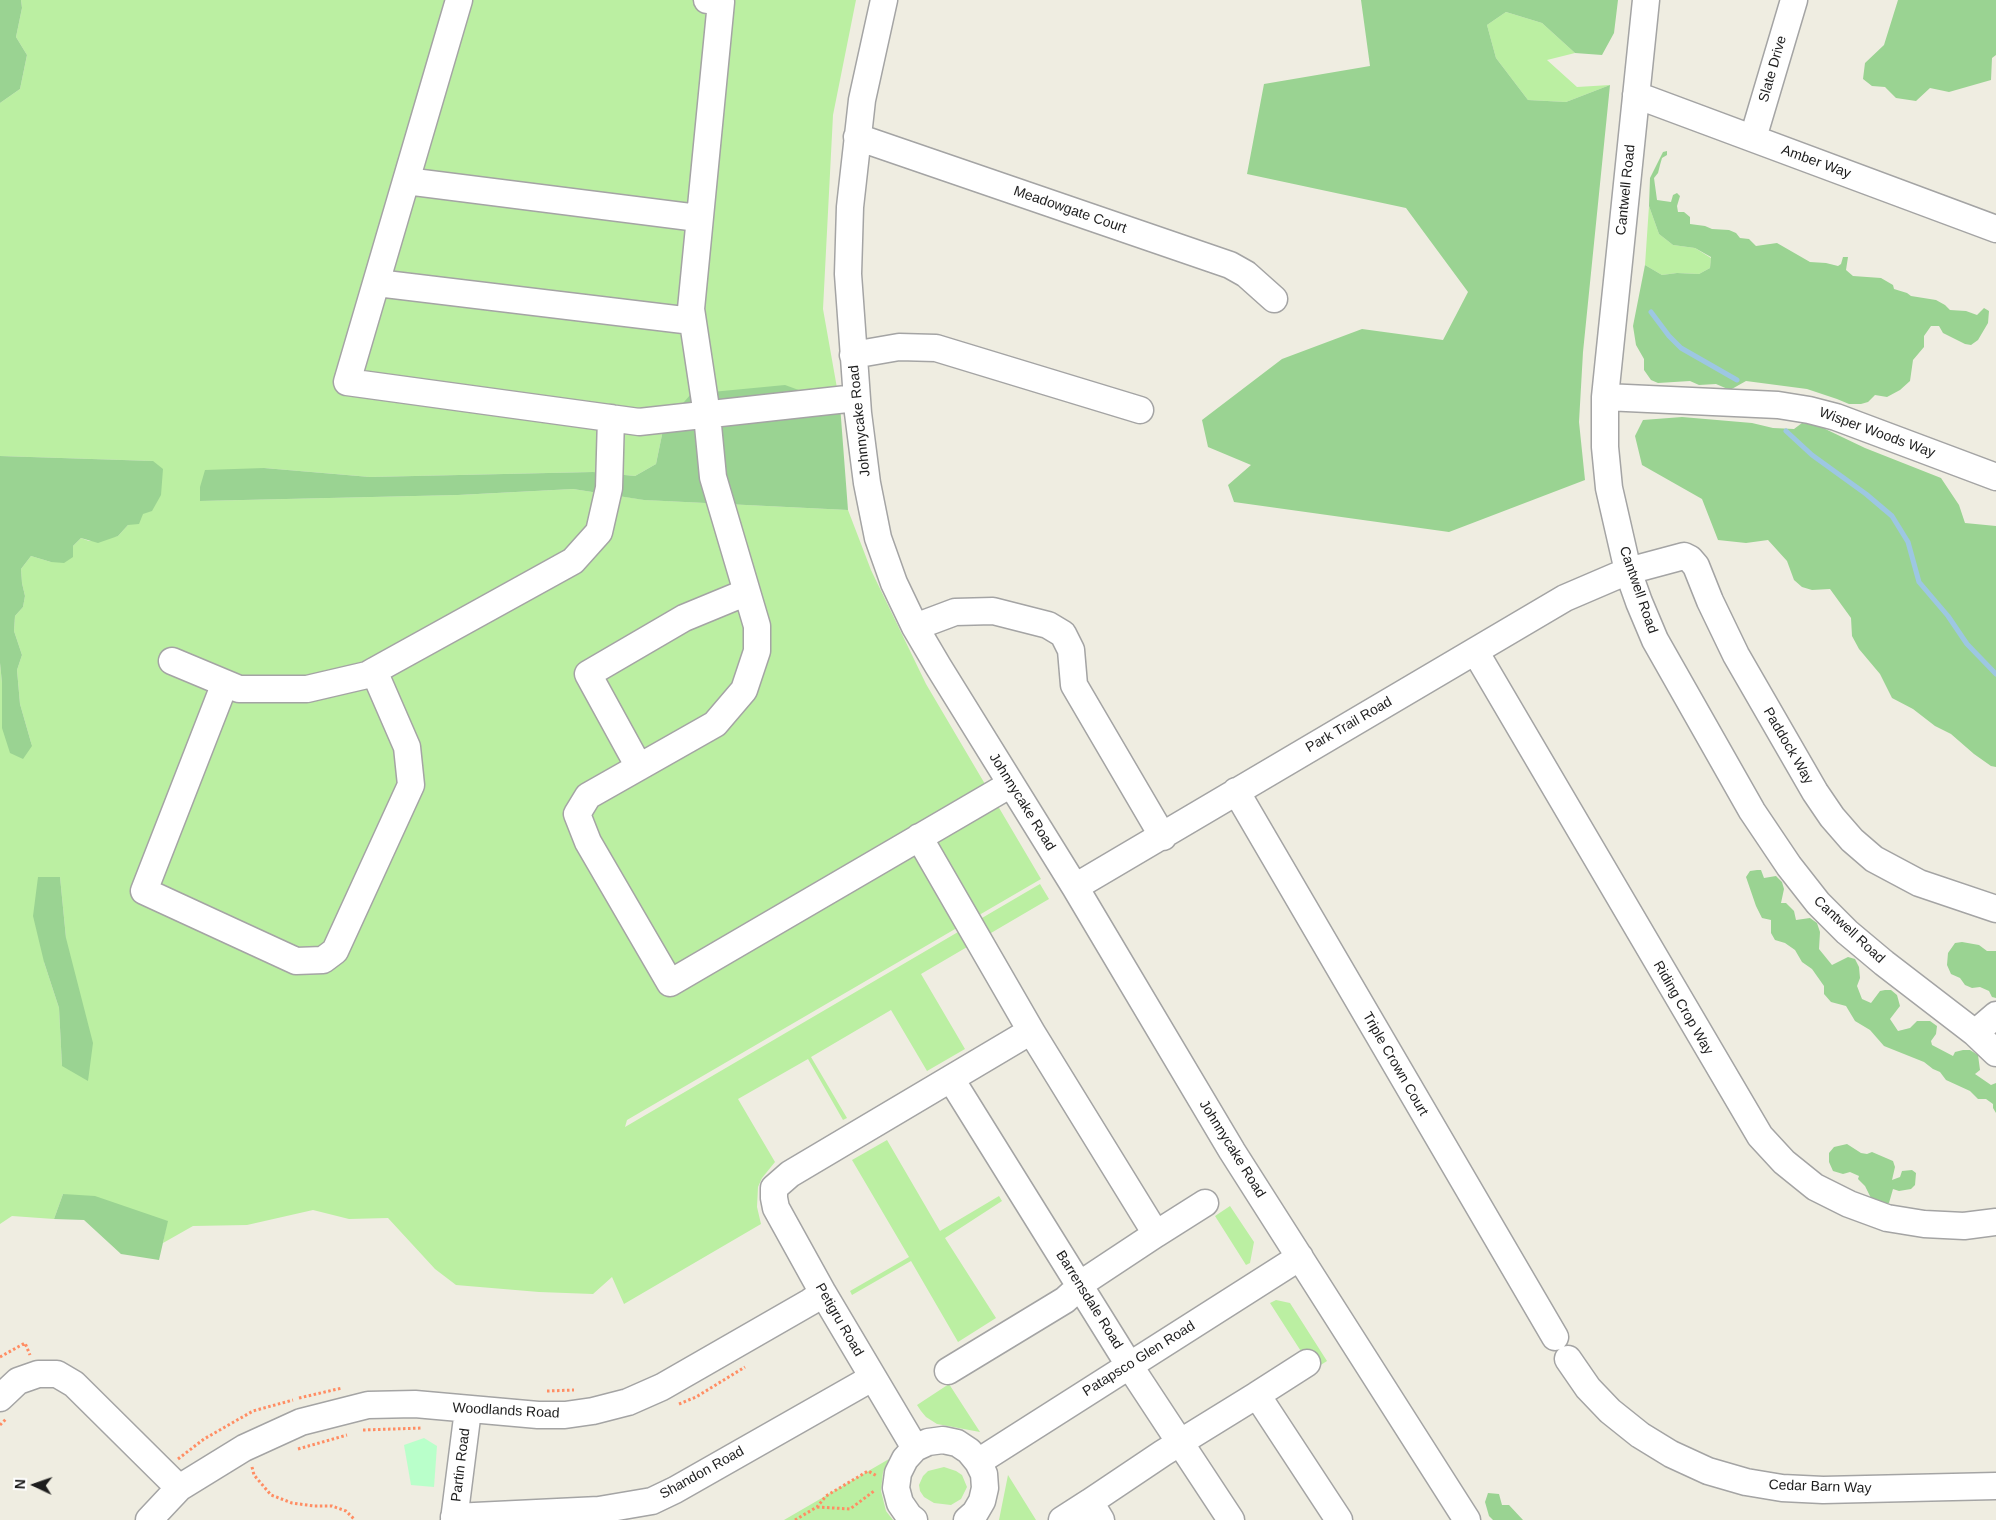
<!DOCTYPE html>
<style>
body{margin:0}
#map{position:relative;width:1996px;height:1520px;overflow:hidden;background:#efede1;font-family:Helvetica,sans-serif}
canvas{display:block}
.north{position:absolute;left:10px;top:1460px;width:50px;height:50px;-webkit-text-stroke:4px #fff;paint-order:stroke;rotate:273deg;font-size:14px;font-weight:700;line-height:20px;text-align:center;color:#1d1d1d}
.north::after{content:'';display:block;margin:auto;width:18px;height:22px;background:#1d1d1d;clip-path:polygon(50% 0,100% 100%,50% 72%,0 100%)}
</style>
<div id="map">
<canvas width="1996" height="1520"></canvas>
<div class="north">N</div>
</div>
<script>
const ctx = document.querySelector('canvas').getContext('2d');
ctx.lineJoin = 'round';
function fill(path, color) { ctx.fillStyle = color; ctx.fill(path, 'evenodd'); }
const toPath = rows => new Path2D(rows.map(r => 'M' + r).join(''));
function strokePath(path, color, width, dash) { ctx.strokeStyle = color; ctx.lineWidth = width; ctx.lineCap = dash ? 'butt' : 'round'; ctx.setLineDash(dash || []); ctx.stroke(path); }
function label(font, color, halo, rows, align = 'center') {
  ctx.font = font + ' Helvetica,sans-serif'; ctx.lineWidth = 4; ctx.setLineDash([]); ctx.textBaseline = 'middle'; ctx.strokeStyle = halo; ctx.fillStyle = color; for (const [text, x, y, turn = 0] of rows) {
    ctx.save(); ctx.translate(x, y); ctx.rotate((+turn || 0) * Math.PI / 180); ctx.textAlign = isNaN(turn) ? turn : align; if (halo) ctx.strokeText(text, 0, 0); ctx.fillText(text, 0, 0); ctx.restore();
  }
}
const grass = toPath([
 [21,0,856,0,833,115,823,309,840,405,664,425,656,464,635,476,593,472,370,477,264,468,200,487,200,501,458,495,573,489,645,500,848,510,871,570,926,684,1041,879,627,1120,625,1127,1040,884,1049,899,921,974,965,1049,927,1071,891,1010,811,1057,847,1118,843,1120,808,1059,738,1099,775,1162,762,1178,758,1187,757,1207,761,1224,624,1304,612,1277,593,1294,539,1292,456,1285,435,1269,388,1218,349,1219,313,1210,247,1225,193,1226,163,1243,167,1221,63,1194,54,1219,12,1216,0,1224,0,663,2,683,32,746,20,704,17,670,22,655,14,631,15,616,23,607,25,596,22,583,21,569,31,556,51,562,73,546,81,538,89,541,118,536,128,525,153,461,0,456,0,103,20,89,27,55,16,37,22,8],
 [60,877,66,938,62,1066,59,1008,44,962],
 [1506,12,1542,23,1575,53,1547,60,1577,87,1610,85,1566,102,1528,100,1496,58,1487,25],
 [1649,206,1659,234,1673,245,1695,248,1711,258,1710,268,1699,274,1677,273,1662,275,1645,265],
 [887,1140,940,1231,999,1196,1002,1201,945,1238,996,1318,958,1342,911,1261,852,1295,850,1291,909,1257,852,1160],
 [1230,1206,1254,1242,1250,1263,1246,1265,1215,1216],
 [1276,1300,1290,1303,1327,1361,1316,1368,1304,1356,1270,1303],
 [949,1384,980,1432,937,1424,926,1417,921,1411,917,1405],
 [889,1459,883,1472,881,1491,886,1511,893,1520,784,1520],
 [944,1467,956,1471,962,1475,967,1487,961,1499,951,1505,934,1503,924,1497,920,1491,919,1485,923,1476,928,1471],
 [1008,1475,1036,1520,999,1520]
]);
const forest = toPath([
 [0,0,21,0,22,8,16,37,27,55,20,89,0,103],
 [1361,0,1618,0,1614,33,1602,55,1575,53,1542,23,1506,12,1487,25,1496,58,1528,100,1566,102,1610,85,1583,352,1579,422,1585,480,1449,532,1234,502,1228,485,1251,465,1208,447,1202,420,1282,359,1362,329,1443,340,1468,292,1406,208,1247,174,1264,84,1370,66],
 [1898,0,1996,0,1996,55,1992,58,1991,80,1949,92,1930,88,1916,101,1896,98,1885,87,1872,86,1863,79,1865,63,1884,45],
 [1667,151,1667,155,1662,158,1660,165,1658,173,1654,178,1657,200,1671,202,1673,195,1677,193,1680,196,1677,206,1678,212,1684,212,1690,217,1690,224,1705,226,1712,229,1729,230,1736,233,1740,238,1749,239,1756,246,1777,243,1810,262,1826,263,1838,266,1841,264,1843,257,1848,257,1846,270,1853,276,1881,278,1893,285,1894,289,1907,293,1911,296,1936,300,1945,305,1950,310,1966,311,1977,315,1984,308,1989,311,1988,323,1978,340,1971,345,1965,344,1943,333,1939,326,1931,326,1924,336,1924,347,1913,360,1910,381,1900,390,1887,397,1875,395,1868,402,1861,404,1849,404,1837,399,1807,389,1746,381,1730,390,1716,384,1699,385,1690,381,1658,383,1651,380,1644,370,1644,359,1636,345,1633,326,1645,265,1662,275,1677,273,1699,274,1710,268,1711,257,1695,248,1673,245,1659,234,1649,206,1650,178,1663,152],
 [785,385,840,405,848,510,644,500,573,489,458,495,200,501,200,487,205,470,264,468,370,477,593,472,635,476,656,464,664,425,691,394],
 [1682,417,1752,423,1773,428,1794,429,1802,423,1819,426,1865,448,1941,478,1959,505,1965,523,1996,526,1996,767,1991,766,1974,754,1951,734,1935,726,1913,709,1892,698,1880,674,1859,649,1852,636,1851,618,1830,589,1812,590,1802,587,1794,580,1787,561,1768,540,1746,543,1718,540,1702,499,1642,465,1635,436,1643,420],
 [0,456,153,461,163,469,161,495,152,511,143,514,139,524,128,525,118,536,98,543,81,538,73,546,73,557,64,563,51,562,31,556,21,569,22,583,25,596,23,607,15,616,14,631,22,655,17,670,20,704,32,746,23,759,10,753,2,728,2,683,0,663],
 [1757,870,1761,870,1764,878,1776,876,1782,882,1784,889,1781,903,1786,903,1794,911,1796,920,1810,918,1817,923,1820,932,1819,949,1832,965,1848,957,1855,959,1859,967,1860,978,1857,986,1862,999,1871,1003,1880,991,1885,990,1891,990,1897,995,1900,1006,1890,1019,1898,1031,1910,1028,1917,1021,1930,1021,1937,1026,1936,1034,1931,1041,1932,1045,1953,1056,1955,1052,1963,1050,1970,1050,1978,1055,1980,1070,1975,1074,1991,1085,1996,1083,1996,1113,1993,1108,1993,1104,1986,1099,1978,1099,1970,1091,1946,1080,1940,1072,1933,1069,1924,1062,1884,1046,1870,1030,1855,1021,1846,1006,1831,1002,1824,994,1824,986,1812,969,1802,962,1795,950,1785,943,1775,940,1771,933,1771,920,1762,918,1756,906,1746,877,1750,871],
 [38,877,60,877,66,938,93,1043,88,1081,62,1066,59,1008,44,962,33,916],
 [1962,942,1979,945,1987,951,1996,951,1996,998,1992,997,1989,991,1980,987,1972,988,1965,985,1960,978,1951,974,1947,965,1948,953,1955,943],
 [1847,1144,1861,1153,1867,1154,1872,1152,1893,1161,1895,1167,1892,1180,1900,1177,1902,1171,1912,1170,1916,1173,1915,1185,1911,1189,1899,1191,1893,1189,1889,1203,1881,1204,1872,1200,1865,1186,1858,1179,1859,1176,1850,1172,1843,1174,1833,1171,1829,1162,1829,1153,1834,1147],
 [63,1194,95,1196,168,1221,159,1260,121,1254,84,1220,54,1219],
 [1488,1493,1499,1494,1502,1505,1509,1505,1523,1520,1493,1520,1489,1516,1485,1502]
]);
const park = toPath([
 [424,1438,437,1446,434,1487,411,1485,404,1445]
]);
const stream = toPath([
 [1651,312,1669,336,1681,348,1737,380],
 [1786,431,1812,455,1866,494,1892,516,1908,542,1919,582,1948,616,1967,644,1996,674]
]);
const path = toPath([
 [0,1357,25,1343,30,1355],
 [547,1391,574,1390],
 [299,1398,342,1388],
 [679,1404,696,1397,745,1367],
 [0,1425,6,1419],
 [363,1430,422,1428],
 [298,1449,347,1435],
 [178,1459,204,1439,253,1411,293,1400],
 [252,1467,254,1475,271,1495,292,1503,314,1506,332,1506,346,1511,355,1520],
 [817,1507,850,1509,874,1491],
 [795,1520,817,1507,826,1496,868,1471,877,1476]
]);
const minor = toPath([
 [459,0,347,382,639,422,856,398],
 [707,0,721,2,691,309,707,415,713,477,757,626,757,651,744,690,715,724,588,796,577,814,588,842,670,983,1011,784],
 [884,0,862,100,850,207,848,274,858,413,867,483,878,538,894,583,915,627,938,666,1075,887,1232,1151,1467,1520],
 [1646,0,1605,397,1605,447,1609,488,1628,571,1639,602,1655,640,1752,811,1789,866,1818,903,1847,932,1884,963,1975,1033,1996,1053],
 [1636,95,1996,229],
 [857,137,1230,265,1246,274,1274,299],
 [1753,138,1794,0],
 [406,181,698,218],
 [377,283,692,321],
 [853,355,899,347,936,348,1140,410],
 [1605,397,1778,405,1809,410,1836,417,1996,477],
 [915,627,955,612,993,611,1048,625,1063,634,1071,650,1074,685,1163,837],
 [1475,651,1760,1136,1784,1162,1815,1187,1849,1204,1887,1218,1924,1224,1964,1226,1996,1222],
 [172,661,239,689,307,689,367,675,374,671,573,561,599,532,609,488,611,418],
 [225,683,144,891,296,961,323,960,335,951,411,785,407,747,374,671],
 [639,767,588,674,684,618,747,592],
 [1236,791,1555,1337],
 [919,837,1031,1031,1156,1234,1088,1279,1065,1300,948,1371],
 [1075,887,1565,598,1628,571,1684,556,1690,559,1696,566,1710,601,1736,655,1815,792,1832,817,1852,840,1874,859,1919,883,1996,909],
 [1975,1033,1996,1015],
 [951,1079,1129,1365,1231,1520],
 [1156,1234,1205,1203],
 [1568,1359,1588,1388,1610,1411,1640,1435,1671,1454,1708,1471,1746,1482,1782,1488,1823,1490,1996,1486],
 [1257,1395,1307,1363],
 [0,1398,18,1381,38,1374,57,1374,74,1384,179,1488],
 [915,1448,823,1293,776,1208,774,1198,774,1188,790,1174,1031,1031],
 [978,1462,1300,1257],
 [454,1517,599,1510,652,1501,675,1490,872,1378],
 [149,1520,179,1488,244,1448,301,1422,368,1405,415,1404,538,1415,565,1415,593,1411,628,1402,662,1387,810,1302,823,1293],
 [454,1520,468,1410],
 [914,1520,909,1516,900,1503,896,1488,898,1473,905,1459,915,1448,928,1442,943,1440,957,1443,969,1451,978,1462,984,1474,985,1488,982,1501,975,1513,967,1520],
 [1062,1520,1090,1502],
 [1101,1520,1090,1502,1163,1453,1257,1395,1339,1520]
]);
const streetNames = [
 ["Slate Drive",1773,69,-74],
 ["Amber Way",1816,162,20],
 ["Cantwell Road",1626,190,-84],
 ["Meadowgate Court",1070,210,19],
 ["Johnnycake Road",860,421,-96],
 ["Wisper Woods Way",1877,433,20],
 ["Cantwell Road",1638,590,71],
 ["Park Trail Road",1349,725,-30],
 ["Paddock Way",1788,746,60],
 ["Johnnycake Road",1022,802,58],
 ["Cantwell Road",1849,930,43],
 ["Riding Crop Way",1683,1008,60],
 ["Triple Crown Court",1395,1064,60],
 ["Johnnycake Road",1232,1149,58],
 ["Barrensdale Road",1089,1300,58],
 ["Petigru Road",839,1320,60],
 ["Patapsco Glen Road",1139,1359,-32],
 ["Woodlands Road",506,1411,3],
 ["Partin Road",461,1465,-83],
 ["Shandon Road",702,1473,-29],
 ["Cedar Barn Way",1820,1487,2]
];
fill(grass, '#bbefa2');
fill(forest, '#9ad392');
fill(park, '#b9ffca');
strokePath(stream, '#9dc7e2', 5);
strokePath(minor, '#a4a4a4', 29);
strokePath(path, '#ff8d63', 3, [2.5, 2.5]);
strokePath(minor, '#fff', 26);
label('14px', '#1d1d1d', '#fff', streetNames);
</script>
